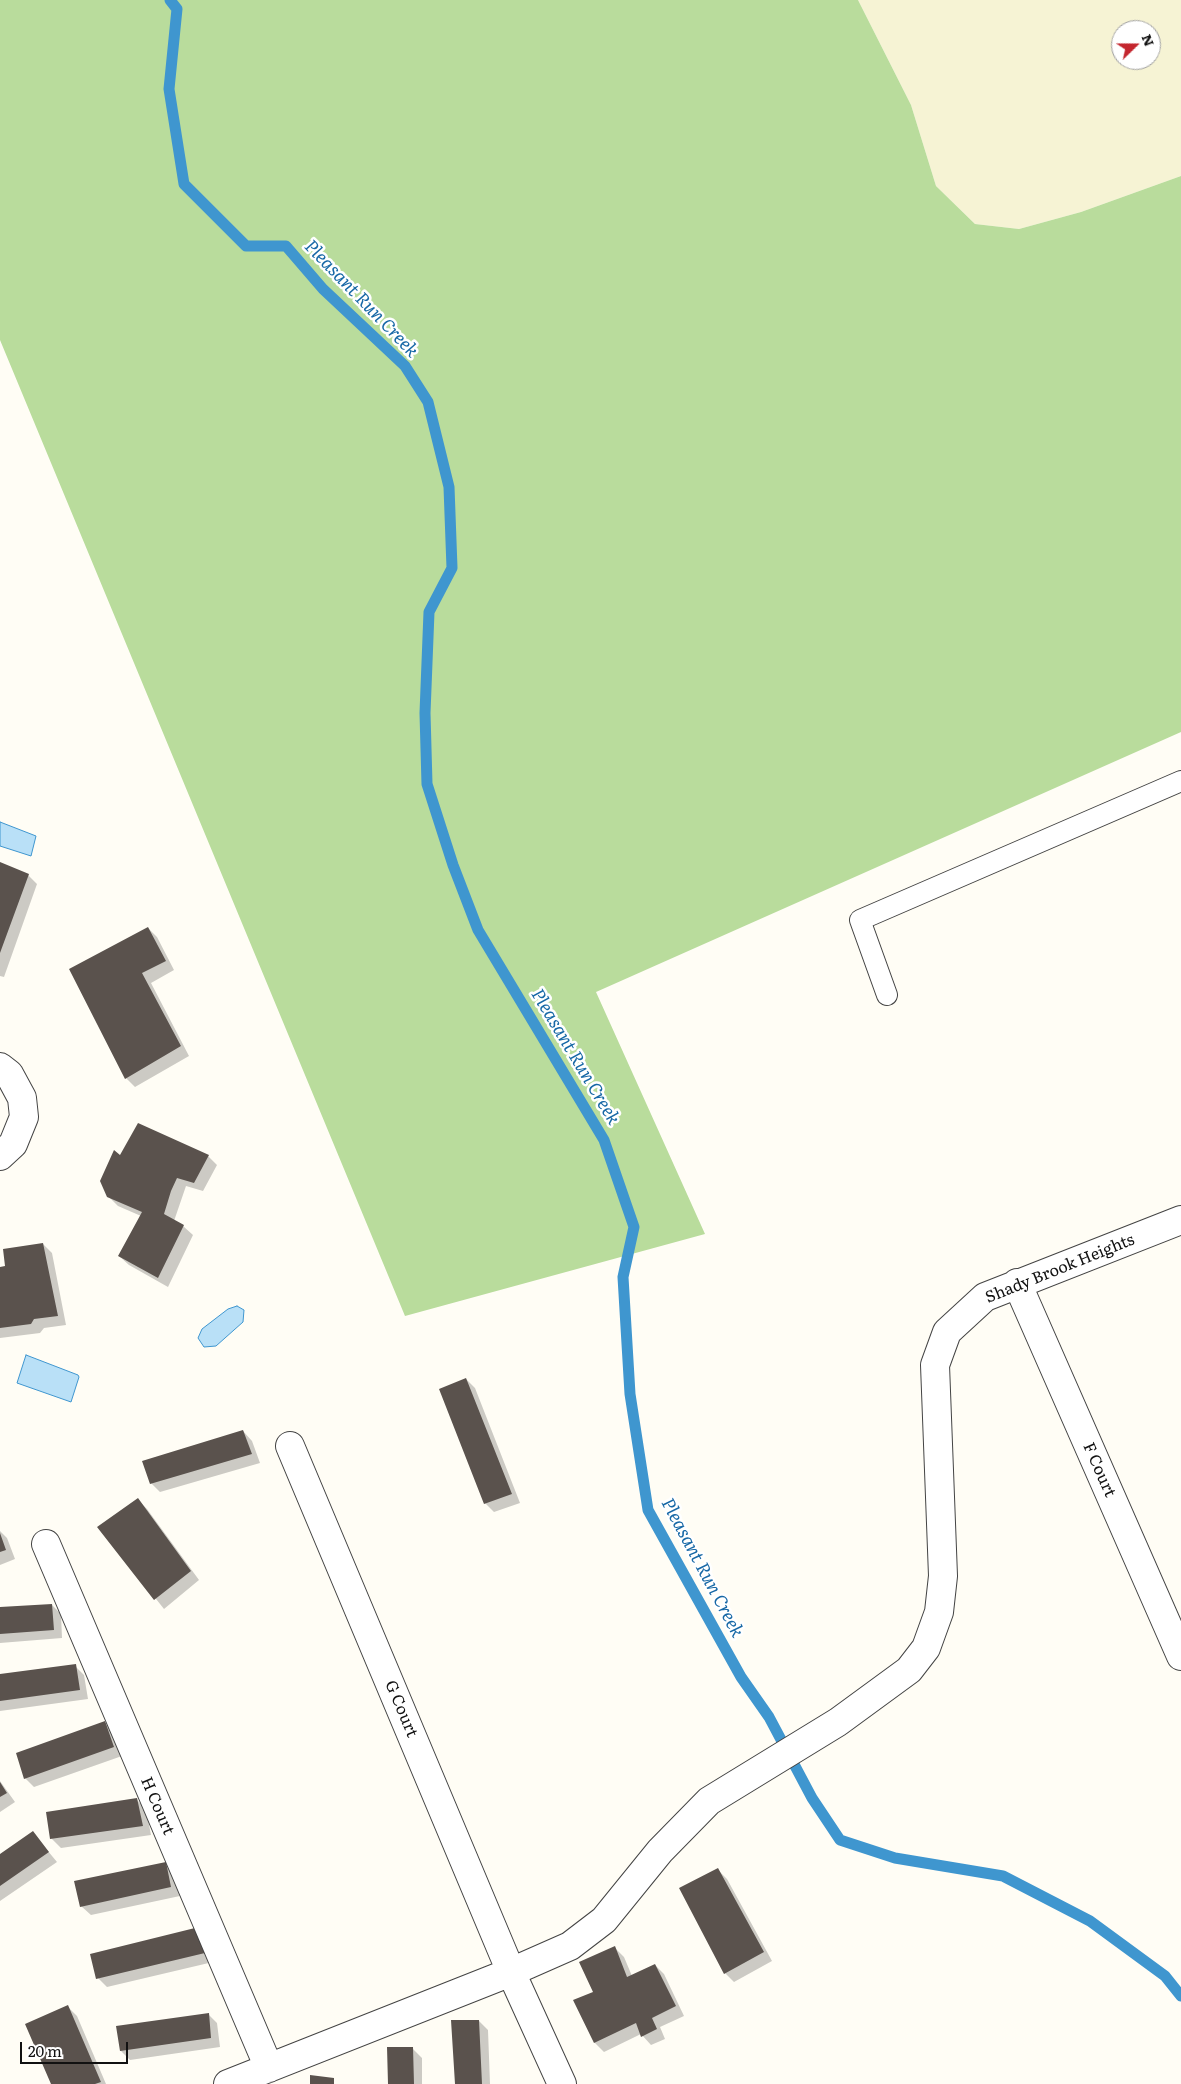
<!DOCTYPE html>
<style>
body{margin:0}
#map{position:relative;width:1181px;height:2084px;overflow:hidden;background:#fffdf5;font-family:Literata,serif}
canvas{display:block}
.north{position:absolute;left:1111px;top:20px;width:50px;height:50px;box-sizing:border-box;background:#fff;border:1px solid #a0a0a0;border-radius:50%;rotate:68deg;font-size:14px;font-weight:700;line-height:20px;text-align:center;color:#111}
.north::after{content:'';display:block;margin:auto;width:18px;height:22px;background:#c4262e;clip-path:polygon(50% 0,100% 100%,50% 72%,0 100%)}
.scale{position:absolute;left:20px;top:2042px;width:108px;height:22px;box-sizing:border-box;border:2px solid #111;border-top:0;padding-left:6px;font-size:15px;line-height:18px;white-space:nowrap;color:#111;-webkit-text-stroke:4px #fff;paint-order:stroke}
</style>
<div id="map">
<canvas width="1181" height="2084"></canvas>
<div class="north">N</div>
<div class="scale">20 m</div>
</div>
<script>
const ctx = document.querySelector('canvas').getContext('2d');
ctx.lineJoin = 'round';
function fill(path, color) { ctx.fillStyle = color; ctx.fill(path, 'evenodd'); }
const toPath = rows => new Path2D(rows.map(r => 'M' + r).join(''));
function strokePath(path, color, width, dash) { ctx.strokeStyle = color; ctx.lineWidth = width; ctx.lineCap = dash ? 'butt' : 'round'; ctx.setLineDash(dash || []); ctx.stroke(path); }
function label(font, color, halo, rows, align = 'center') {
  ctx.font = font + ' Literata,serif'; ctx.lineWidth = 5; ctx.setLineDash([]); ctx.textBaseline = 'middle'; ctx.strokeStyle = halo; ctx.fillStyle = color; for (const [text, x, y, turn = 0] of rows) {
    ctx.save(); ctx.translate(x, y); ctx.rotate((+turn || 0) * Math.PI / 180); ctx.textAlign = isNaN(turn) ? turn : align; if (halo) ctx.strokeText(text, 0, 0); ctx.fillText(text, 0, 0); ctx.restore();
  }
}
const farmland = toPath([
 [858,0,1181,0,1181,176,1081,212,1019,229,975,224,936,186,911,105],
 [1121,30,1151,30,1151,60,1121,60]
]);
const forest = toPath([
 [0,0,858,0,911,105,936,186,975,224,1019,229,1081,212,1181,176,1181,732,596,992,705,1234,405,1316,0,340]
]);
const water = toPath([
 [0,822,36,836,31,856,0,846,0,822],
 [237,1306,244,1310,243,1322,216,1346,204,1347,198,1338,202,1329,228,1309,237,1306],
 [26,1355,78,1375,79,1377,71,1402,17,1383,26,1355]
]);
const shadow = toPath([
 [0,864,28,875,37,884,4,977,0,976],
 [148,928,157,937,174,970,151,983,189,1056,135,1087,126,1078],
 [120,1156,208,1156,217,1165,203,1191,186,1186,174,1221,183,1226,193,1235,168,1287,129,1265,119,1256,141,1216,118,1206,108,1196],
 [43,1244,52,1253,66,1325,44,1328,40,1333,0,1338,0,1269,7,1268],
 [466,1379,475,1388,520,1503,494,1512,485,1503],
 [243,1431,252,1441,260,1463,160,1492,151,1483],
 [138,1500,147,1509,199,1580,164,1609,99,1527],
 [0,1531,7,1538,15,1559,0,1565],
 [52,1605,61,1614,62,1638,0,1643,0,1608],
 [75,1666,84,1675,88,1699,0,1711,0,1675],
 [104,1722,114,1731,122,1756,34,1787,25,1778],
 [0,1781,15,1802,0,1812],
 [137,1800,146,1809,151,1835,61,1848,51,1838],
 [33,1833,57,1862,0,1901,0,1855],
 [165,1863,174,1872,180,1896,91,1915,81,1906],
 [718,1870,727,1879,772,1961,734,1982,725,1973],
 [199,1929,213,1962,107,1987,98,1978],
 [615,1948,624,1957,632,1976,655,1965,664,1974,684,2016,660,2027,665,2039,651,2045,641,2034,604,2052,595,2043,575,2001,594,1993],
 [68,2007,77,2016,106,2084,52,2084],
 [208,2014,217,2023,220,2047,130,2060,121,2051,117,2027],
 [479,2021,488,2030,490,2084,456,2084],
 [413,2049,422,2058,422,2084,389,2084]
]);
const stream = toPath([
 [170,0,177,9,169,89,184,184,246,246,286,246,323,289,405,366,428,402,449,487,452,568,429,612,425,713,427,784,453,865,478,930,604,1140,634,1227,623,1277,630,1394,648,1510,741,1677,769,1717,812,1798,840,1840,895,1858,1003,1876,1090,1921,1165,1976,1181,1996]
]);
const building = toPath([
 [0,862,29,874,0,953],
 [148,927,166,961,142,973,181,1046,125,1079,69,969],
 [138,1123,209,1155,194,1183,177,1178,171,1191,164,1214,184,1225,158,1278,118,1256,142,1212,107,1197,100,1181,114,1150,120,1155],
 [43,1243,58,1316,34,1319,31,1324,0,1328,0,1267,5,1266,3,1249],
 [466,1378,512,1494,484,1504,439,1389],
 [243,1430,252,1454,150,1484,142,1461],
 [138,1498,191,1571,154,1600,97,1527],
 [0,1533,6,1550,0,1552],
 [52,1604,54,1630,0,1634,0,1607],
 [76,1664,80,1690,0,1701,0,1674],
 [105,1721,114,1747,24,1779,16,1753],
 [0,1782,7,1793,0,1797],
 [137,1798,143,1826,50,1839,46,1812],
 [33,1831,49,1852,0,1886,0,1854],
 [166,1862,171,1887,80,1907,74,1881],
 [718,1868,764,1952,724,1974,679,1888],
 [199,1927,205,1953,96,1979,90,1954],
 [615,1946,627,1977,655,1964,676,2006,652,2018,657,2029,641,2037,636,2023,594,2043,573,2000,593,1992,579,1962],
 [68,2005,101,2082,95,2084,51,2084,25,2024],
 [209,2013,211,2038,120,2051,116,2026],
 [451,2020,479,2020,482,2084,455,2084],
 [387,2047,413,2047,414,2084,388,2084],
 [310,2075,334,2078,334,2084,310,2084]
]);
const service = toPath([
 [887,995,860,920,1181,781]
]);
const minor = toPath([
 [0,1067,9,1074,22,1098,24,1117,13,1144,0,1156],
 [1017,1283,1181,1656],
 [290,1446,511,1972,562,2084],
 [46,1544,269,2068],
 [228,2084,511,1972,570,1946,604,1920,660,1851,709,1801,838,1722,909,1670,926,1648,939,1612,943,1576,935,1365,947,1332,985,1297,1181,1220]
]);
const streetNames = [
 ["Shady Brook Heights",1060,1269,-22],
 ["F Court",1099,1470,66],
 ["G Court",401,1709,67],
 ["H Court",157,1806,67]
];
const waterNames = [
 ["Pleasant Run Creek",361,299,46],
 ["Pleasant Run Creek",575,1057,59],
 ["Pleasant Run Creek",702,1568,62]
];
fill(farmland, '#f6f3d4');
fill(forest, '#b9dc9c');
fill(water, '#b9e0f7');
strokePath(water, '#3f96cf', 1);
fill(shadow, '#0003');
strokePath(stream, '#3f96cf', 11);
fill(building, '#5a524d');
strokePath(service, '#444', 22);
strokePath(minor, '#444', 30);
strokePath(service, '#fff', 20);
strokePath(minor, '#fff', 28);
label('16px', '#111', '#fff', streetNames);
label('italic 18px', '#1768a6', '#fff', waterNames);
</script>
